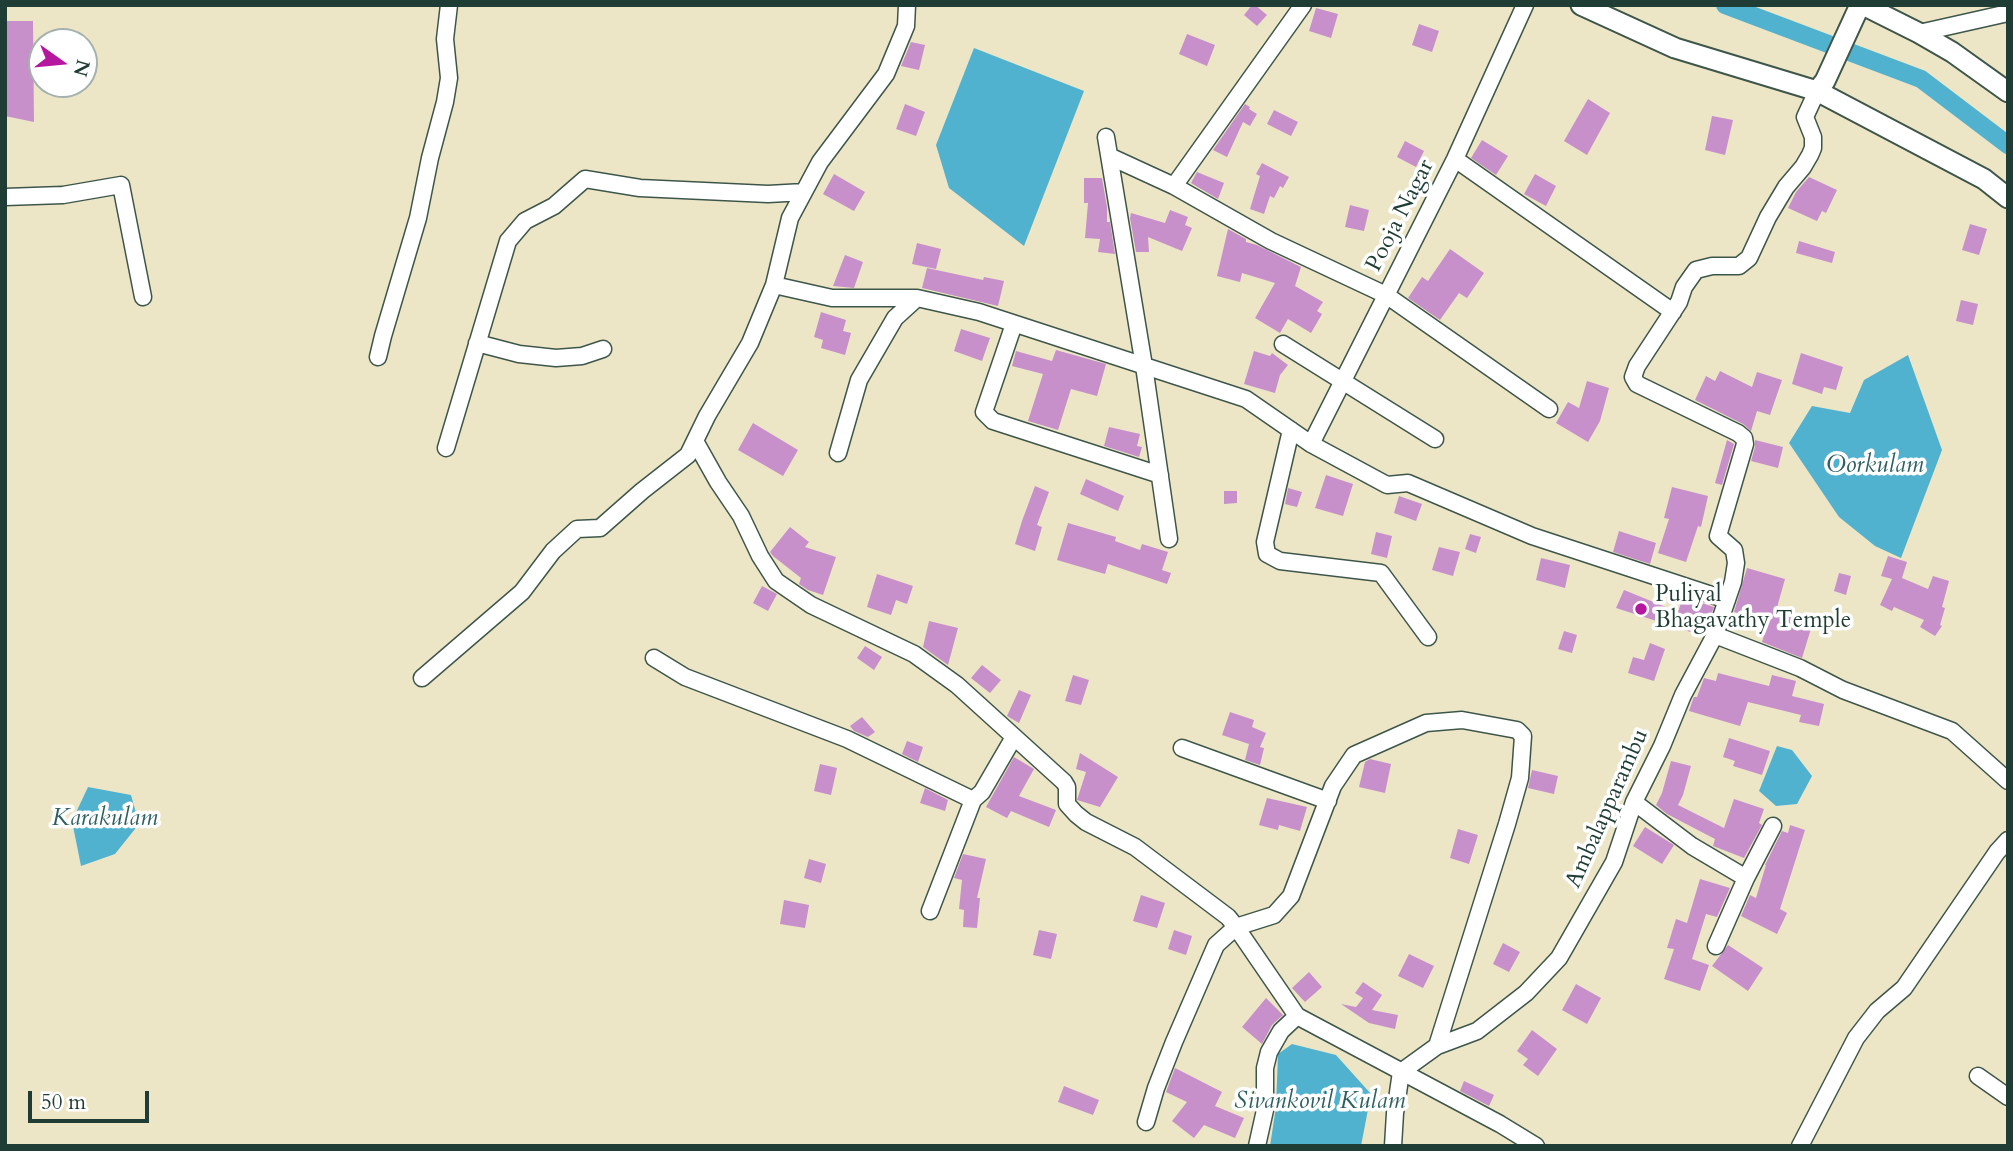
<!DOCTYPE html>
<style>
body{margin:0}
#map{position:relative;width:2013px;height:1151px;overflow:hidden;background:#ece6c7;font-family:Cardo,serif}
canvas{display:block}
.frame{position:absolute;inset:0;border:7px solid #1f3d34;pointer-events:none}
.north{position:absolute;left:28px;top:28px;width:70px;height:70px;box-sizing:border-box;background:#fff;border:2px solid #a5b1ae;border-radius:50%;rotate:105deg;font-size:19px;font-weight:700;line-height:28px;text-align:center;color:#1f3d34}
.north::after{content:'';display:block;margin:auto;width:24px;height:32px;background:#b5179e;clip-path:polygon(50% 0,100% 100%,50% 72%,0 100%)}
.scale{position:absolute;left:28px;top:1091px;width:121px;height:32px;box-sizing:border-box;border:4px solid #1f3d34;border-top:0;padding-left:9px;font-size:21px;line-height:24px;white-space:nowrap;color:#1f3d34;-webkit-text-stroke:5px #fff;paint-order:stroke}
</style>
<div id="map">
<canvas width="2013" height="1151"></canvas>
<div class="frame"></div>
<div class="north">N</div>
<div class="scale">50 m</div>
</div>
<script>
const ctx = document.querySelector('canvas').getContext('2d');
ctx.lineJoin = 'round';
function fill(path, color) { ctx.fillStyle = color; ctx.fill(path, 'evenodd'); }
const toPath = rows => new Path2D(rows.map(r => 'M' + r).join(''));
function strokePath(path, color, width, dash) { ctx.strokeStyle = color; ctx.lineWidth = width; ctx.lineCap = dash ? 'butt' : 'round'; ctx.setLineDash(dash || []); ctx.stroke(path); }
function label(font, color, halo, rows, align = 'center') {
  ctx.font = font + ' Cardo,serif'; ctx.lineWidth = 7; ctx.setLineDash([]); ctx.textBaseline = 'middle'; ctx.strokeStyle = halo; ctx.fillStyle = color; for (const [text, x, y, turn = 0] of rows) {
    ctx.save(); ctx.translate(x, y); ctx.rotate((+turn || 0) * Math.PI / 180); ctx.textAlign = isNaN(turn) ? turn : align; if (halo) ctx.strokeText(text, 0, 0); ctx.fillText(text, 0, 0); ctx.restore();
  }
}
const water = toPath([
 [974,48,1084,91,1024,246,949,188,936,145],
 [1908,355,1942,450,1901,558,1875,546,1839,517,1789,443,1812,406,1850,413,1864,380],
 [1777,746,1792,750,1812,776,1797,804,1776,806,1759,791],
 [88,787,131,795,139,824,115,854,81,866,72,821],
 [1292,1044,1336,1055,1371,1094,1361,1146,1270,1146,1276,1107,1278,1054]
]);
const canal = toPath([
 [1725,5,1921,79,2008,145]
]);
const building = toPath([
 [1252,5,1255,5,1267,15,1257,26,1244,15],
 [1316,8,1338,14,1331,38,1309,31],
 [5,21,33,21,34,122,5,116],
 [1419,24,1439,31,1432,52,1412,45],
 [1187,34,1215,45,1207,66,1179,54],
 [911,42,925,45,919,70,901,66],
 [1588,99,1610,113,1587,155,1564,141],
 [905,104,925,112,916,136,896,129],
 [1245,104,1250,107,1249,109,1257,114,1250,126,1243,122,1227,157,1213,150],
 [1274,110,1298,122,1291,136,1267,124],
 [1712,116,1733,120,1725,155,1705,150],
 [1482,140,1508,156,1496,175,1471,158],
 [1405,141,1424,151,1416,167,1397,157],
 [1262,163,1289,177,1283,188,1280,186,1274,198,1270,196,1264,214,1250,209,1260,176,1256,174],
 [1197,172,1224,183,1218,199,1191,183],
 [834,174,865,192,854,211,823,194],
 [1535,174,1556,186,1546,206,1524,194],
 [1809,177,1837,190,1826,213,1822,211,1817,221,1788,208,1796,192],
 [1084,178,1102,178,1107,207,1107,222,1110,222,1115,254,1098,252,1100,239,1085,238,1088,203,1084,203],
 [1350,205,1369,210,1364,231,1345,227],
 [1170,210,1188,217,1185,225,1192,228,1182,251,1148,237,1149,252,1136,252,1130,218,1131,213,1165,223],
 [1970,224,1987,229,1979,255,1962,250],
 [1228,229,1246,239,1246,242,1257,245,1301,267,1295,286,1323,302,1317,311,1322,314,1311,333,1288,319,1280,333,1255,318,1275,283,1242,273,1240,282,1217,276],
 [1799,241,1835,252,1832,263,1796,253],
 [917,243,941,249,936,269,912,264],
 [1450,249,1484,273,1467,298,1459,293,1440,320,1408,298,1422,277,1428,281],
 [845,255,863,262,854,288,833,286],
 [927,268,983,280,984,277,1004,281,998,306,922,288],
 [1961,300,1978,304,1973,325,1956,321],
 [821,312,846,320,843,331,851,333,845,355,821,348,823,340,814,337],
 [961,329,990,338,982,361,954,351],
 [1056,350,1106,364,1097,396,1071,389,1058,430,1028,421,1043,374,1012,366,1016,351,1052,361],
 [1254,351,1270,356,1272,353,1288,365,1280,375,1275,393,1244,384],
 [1801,353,1843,367,1836,390,1824,387,1822,394,1792,384],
 [1720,371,1752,387,1757,372,1782,380,1770,415,1757,411,1751,431,1743,424,1695,400,1706,376,1715,381],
 [1587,381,1609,388,1600,421,1588,442,1556,423,1568,402,1579,408],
 [753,423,798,450,783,476,738,450],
 [1109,427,1140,434,1137,446,1142,447,1139,457,1104,446],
 [1727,440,1734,444,1722,485,1715,483],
 [1755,440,1783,447,1778,468,1751,461,1755,447],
 [1326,475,1353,484,1343,516,1315,508],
 [1086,479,1124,496,1118,511,1080,494],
 [1035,486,1049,492,1037,525,1042,527,1035,551,1015,544,1022,521],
 [1672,487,1708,496,1701,527,1698,526,1686,562,1658,553,1669,519,1664,518],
 [1288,488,1302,492,1297,507,1285,504],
 [1224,491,1237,491,1237,503,1224,504],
 [1399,496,1422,504,1416,521,1394,513],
 [1068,523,1116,537,1115,541,1140,550,1142,544,1168,552,1162,570,1171,573,1167,584,1108,564,1105,574,1057,560],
 [790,527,809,542,805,547,836,557,823,595,808,590,799,584,801,578,773,556,770,552],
 [1619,531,1656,543,1650,564,1613,552],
 [1376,532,1392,536,1387,558,1371,554],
 [1470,534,1481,537,1476,553,1465,549],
 [1439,547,1460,552,1453,576,1432,570],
 [1888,556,1907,562,1902,578,1928,589,1933,576,1949,581,1942,607,1945,608,1940,625,1942,626,1935,636,1920,627,1924,620,1894,607,1892,611,1880,605,1892,579,1881,576],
 [1541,558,1570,565,1565,588,1536,580],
 [1747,568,1785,579,1776,611,1813,622,1802,658,1762,642,1768,622,1734,612],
 [1839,573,1851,576,1846,595,1834,591],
 [877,574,913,586,907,604,896,600,891,615,867,607],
 [762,586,777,594,768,611,753,603],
 [1624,590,1678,612,1683,597,1714,607,1703,636,1616,608],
 [929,621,958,628,948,665,923,647],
 [1564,631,1577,635,1572,653,1558,649],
 [1650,643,1665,649,1654,681,1628,673,1633,657,1644,660],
 [865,646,882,657,874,670,857,658],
 [982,665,1001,680,990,693,971,678],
 [1718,673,1769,686,1772,675,1796,681,1792,696,1824,704,1819,726,1799,722,1801,715,1748,702,1740,726,1689,711,1693,699,1694,697,1697,697,1704,678,1716,681],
 [1073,675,1089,680,1081,705,1065,701],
 [1019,690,1031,695,1019,723,1007,716],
 [1230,712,1254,720,1252,727,1266,733,1260,747,1264,748,1260,765,1245,760,1249,744,1222,735],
 [862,717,875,732,868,737,854,731,850,726],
 [1729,738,1770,751,1762,775,1733,766,1735,761,1723,757],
 [907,741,923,747,918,762,902,754],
 [1080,753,1118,777,1100,807,1077,800,1086,772,1076,769],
 [1014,757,1034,769,1019,796,1056,810,1049,827,1011,811,1007,818,986,807],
 [1370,759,1391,764,1385,793,1359,787,1365,762],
 [1671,761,1691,766,1683,795,1678,805,1724,828,1734,799,1764,809,1759,823,1762,825,1744,858,1713,846,1715,839,1667,814,1656,805,1662,793],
 [820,764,837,768,831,795,814,791],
 [1532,770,1558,776,1554,794,1528,788],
 [925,788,948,800,945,811,920,803],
 [1267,798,1307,807,1300,831,1279,825,1278,830,1259,825],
 [1790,825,1805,830,1780,909,1787,913,1777,934,1741,916,1750,895,1756,898,1766,865,1765,865,1782,831,1788,833],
 [1645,827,1674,845,1662,864,1633,846],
 [1458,829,1478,835,1469,864,1450,858],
 [963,854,986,859,977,898,980,898,977,928,963,927,964,910,959,909,962,880,954,878],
 [809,859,826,864,821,883,804,878],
 [1700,879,1730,888,1717,917,1706,914,1692,959,1709,965,1700,991,1664,979,1674,949,1667,948,1676,919,1687,923],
 [1141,895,1165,903,1157,928,1133,921],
 [784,900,809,905,805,928,780,924],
 [1039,930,1057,934,1051,959,1033,955],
 [1174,930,1192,936,1186,955,1168,949],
 [1503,943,1520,952,1509,972,1493,964],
 [1728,945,1763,968,1748,991,1712,966],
 [1409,954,1434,966,1423,988,1398,976],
 [1309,972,1322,987,1305,1002,1292,988],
 [1363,982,1382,995,1372,1010,1398,1015,1395,1029,1369,1023,1341,1004,1356,1007,1363,998,1355,993],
 [1576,984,1601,998,1587,1024,1562,1010],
 [1266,998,1283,1015,1272,1025,1262,1044,1242,1027],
 [1532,1030,1557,1049,1538,1076,1523,1065,1528,1059,1517,1051],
 [1175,1068,1222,1092,1215,1106,1244,1118,1235,1138,1204,1125,1194,1138,1172,1121,1187,1102,1166,1092],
 [1464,1081,1494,1095,1489,1106,1460,1091],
 [1064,1086,1099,1100,1093,1115,1058,1102]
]);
const minor = toPath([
 [1919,33,2008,13],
 [1106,137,1144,366,1169,539],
 [1111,157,1174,186,1271,241,1386,295,1549,409],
 [1455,159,1673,312],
 [1174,186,1303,5],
 [5,197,63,195,121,185,143,297],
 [774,285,832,298,917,298,979,312,1246,399,1311,444,1387,485,1408,483,1532,536,1727,600],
 [1014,324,984,412,993,421,1160,475],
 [477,343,519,354,556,358,582,356,603,349],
 [1283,344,1435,439],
 [378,357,383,336,418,218,430,158,445,102,449,78,445,39,449,5],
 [1291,430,1265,542,1267,554,1280,561,1381,573,1428,637],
 [695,441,718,482,741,516,760,556,776,581,811,605,914,654,957,685,1064,782,1067,787,1067,804,1076,814,1086,822,1135,847,1228,917,1236,927,1216,945,1174,1042,1156,1088,1146,1122],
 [1311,444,1455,159,1525,5],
 [446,448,508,241,525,221,554,206,585,179,640,188,768,194,804,192],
 [838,453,859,380,895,318,917,298],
 [1715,635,1800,668,1843,690,1952,731,2008,781],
 [654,658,685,677,847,739,973,800],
 [422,678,522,592,553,551,577,529,600,528,642,491,688,455,707,416,750,343,774,285,790,218,820,162,886,74,906,26,907,5],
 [1182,748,1328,801],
 [1634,802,1692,846,1746,878],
 [930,911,973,800,982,792,1014,737],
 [1716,946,1746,878,1773,826],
 [1437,1046,1507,824,1520,778,1523,736,1517,730,1462,720,1426,723,1354,755,1333,786,1291,896,1274,915,1236,927,1297,1016,1500,1124,1536,1146],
 [1978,1076,2008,1097],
 [1257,1146,1265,1110,1265,1068,1269,1052,1281,1031,1297,1016],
 [1393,1146,1395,1113,1401,1072,1437,1046,1477,1031,1526,993,1559,958,1614,862,1634,802,1662,746,1683,695,1715,635,1733,582,1736,563,1734,550,1718,536,1745,444,1744,438,1738,433,1637,384,1633,377,1637,366,1679,302,1684,287,1696,270,1712,266,1739,266,1749,258,1768,217,1786,187,1803,167,1810,155,1813,148,1813,137,1805,117,1817,91],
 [1800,1146,1856,1038,1877,1011,1904,988,1997,852,2008,840]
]);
const tertiary = toPath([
 [1581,5,1675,48,1817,91,1984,179,2008,198],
 [1863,5,1919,33,1952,52,2008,92],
 [1817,91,1825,81,1860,5]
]);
const markers = [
 [1641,609,7,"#b5179e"]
];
const streetNames = [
 ["Pooja Nagar",1401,216,-63],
 ["Ambalapparambu",1608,809,-66]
];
const poiNames = [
 ["Puliyal",1655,596],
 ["Bhagavathy Temple",1655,622]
];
const waterNames = [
 ["Oorkulam",1875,466],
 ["Karakulam",105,819],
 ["Sivankovil Kulam",1320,1102]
];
fill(water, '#51b2cf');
strokePath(canal, '#51b2cf', 18);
fill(building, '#c790ca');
strokePath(minor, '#3e564a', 19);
strokePath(tertiary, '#3e564a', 23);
strokePath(minor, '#fff', 16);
strokePath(tertiary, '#fff', 19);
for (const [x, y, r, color] of markers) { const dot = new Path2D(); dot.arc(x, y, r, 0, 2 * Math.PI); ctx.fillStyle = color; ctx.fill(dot); strokePath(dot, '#fff', 2.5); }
label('23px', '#1f3d34', '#fff', streetNames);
label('23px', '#1f3d34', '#fff', poiNames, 'left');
label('italic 24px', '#2e6062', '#fff', waterNames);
</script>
